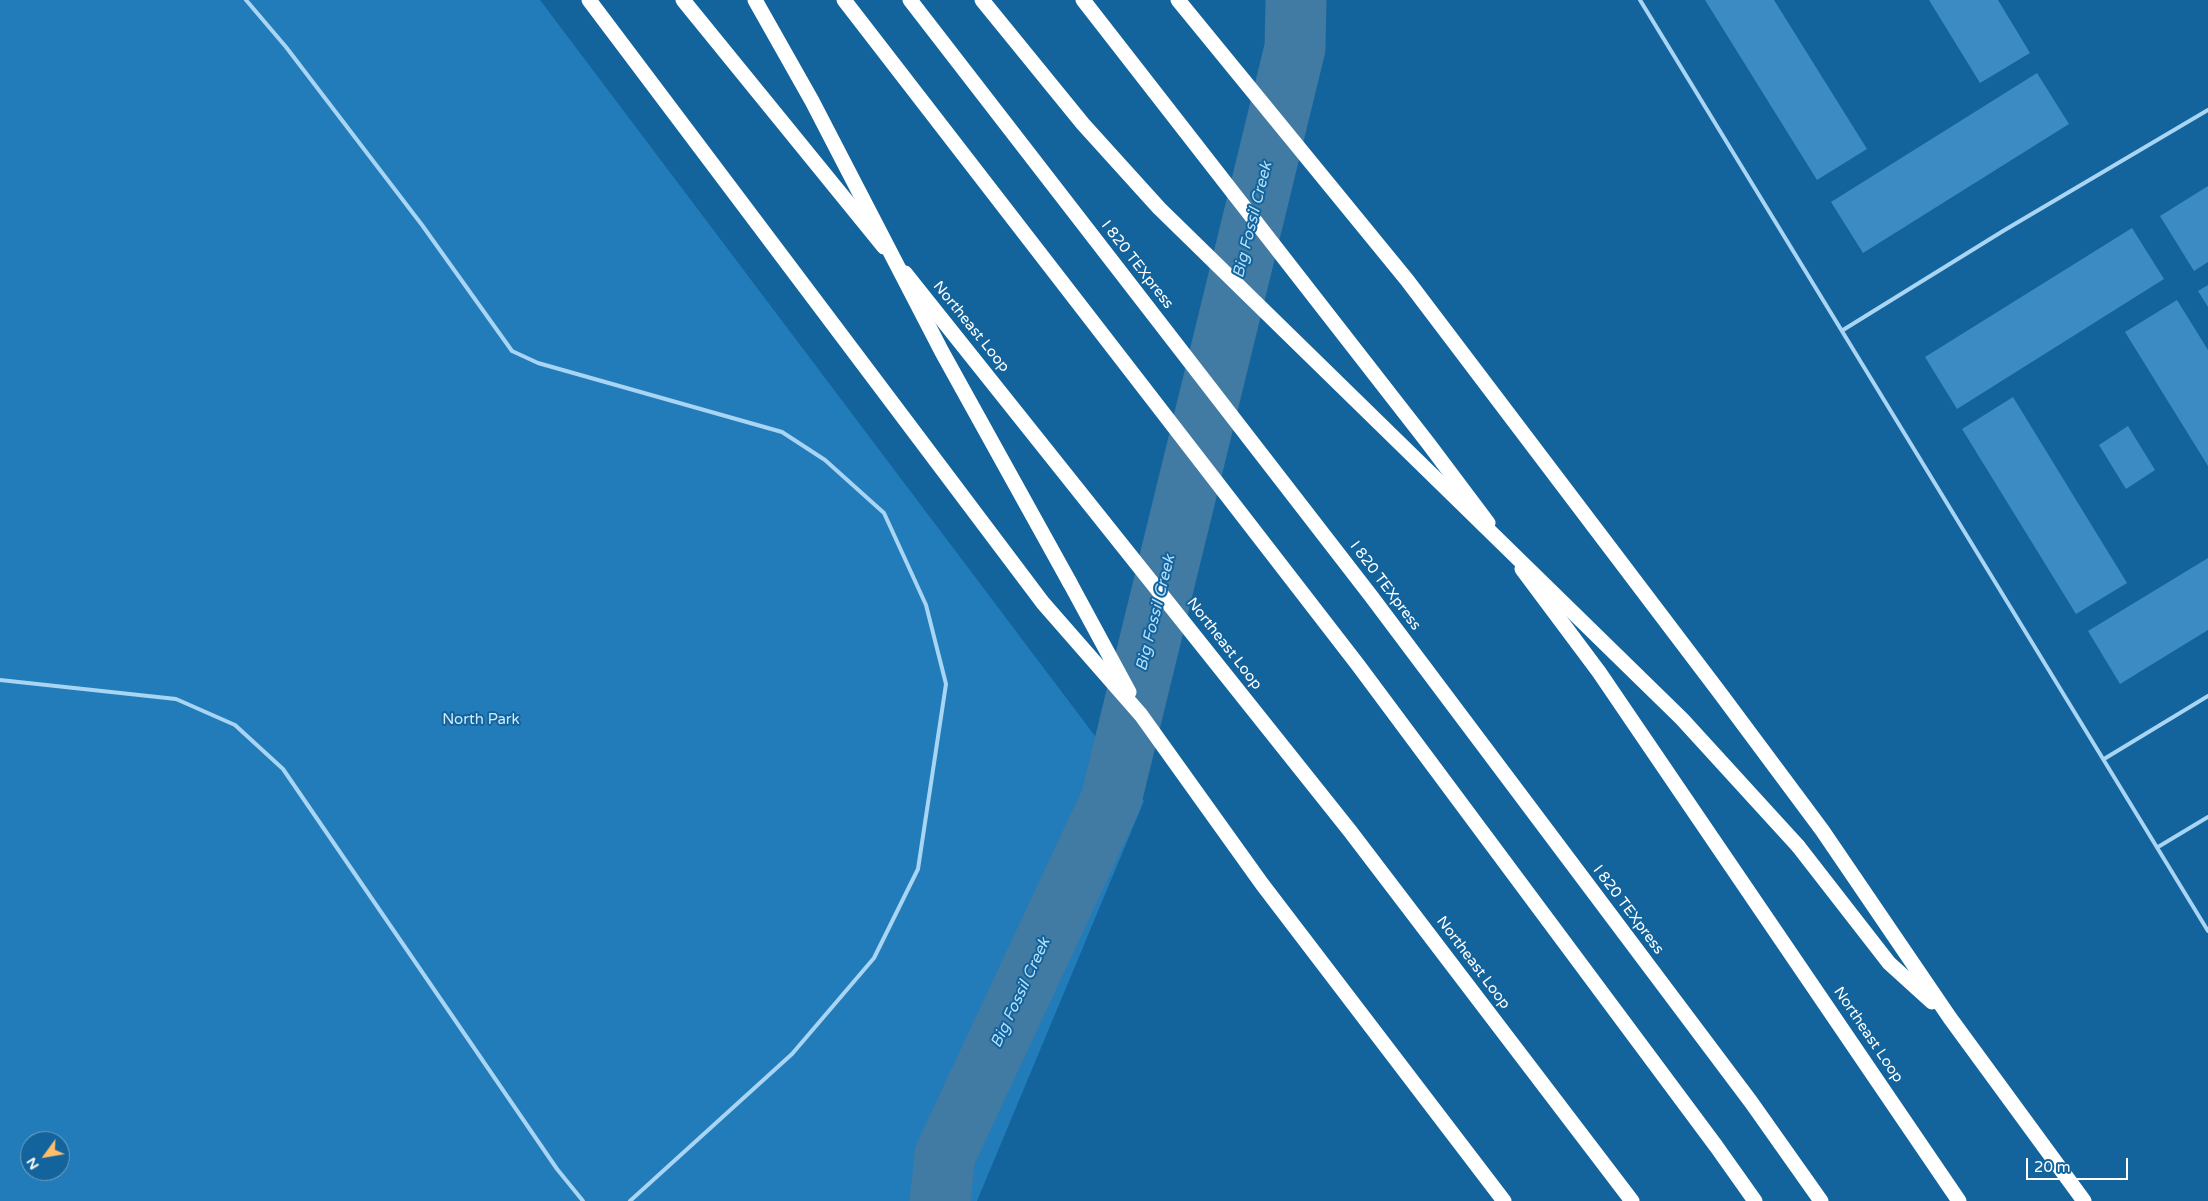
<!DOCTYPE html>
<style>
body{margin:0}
#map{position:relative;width:2208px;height:1201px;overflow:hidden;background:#13639c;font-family:"Varela Round",sans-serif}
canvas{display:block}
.north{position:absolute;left:20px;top:1131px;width:50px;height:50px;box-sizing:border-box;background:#13639c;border:1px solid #71a1c4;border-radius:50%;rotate:238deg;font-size:14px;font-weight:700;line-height:20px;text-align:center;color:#fff}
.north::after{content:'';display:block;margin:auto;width:18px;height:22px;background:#ffbe6b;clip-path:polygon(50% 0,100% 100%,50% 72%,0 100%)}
.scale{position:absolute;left:2026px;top:1158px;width:102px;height:22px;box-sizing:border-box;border:2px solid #fff;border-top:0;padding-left:6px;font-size:15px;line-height:18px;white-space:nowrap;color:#fff;-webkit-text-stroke:4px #13639c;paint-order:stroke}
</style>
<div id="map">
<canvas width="2208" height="1201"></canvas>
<div class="north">N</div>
<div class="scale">20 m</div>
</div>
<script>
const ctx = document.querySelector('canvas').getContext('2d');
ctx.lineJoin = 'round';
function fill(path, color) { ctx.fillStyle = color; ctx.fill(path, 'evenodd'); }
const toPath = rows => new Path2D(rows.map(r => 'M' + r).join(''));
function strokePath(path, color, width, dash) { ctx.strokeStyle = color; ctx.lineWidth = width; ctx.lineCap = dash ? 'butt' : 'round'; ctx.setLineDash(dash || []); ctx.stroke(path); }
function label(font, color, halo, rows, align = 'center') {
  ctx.font = font + ' "Varela Round",sans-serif'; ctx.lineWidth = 4; ctx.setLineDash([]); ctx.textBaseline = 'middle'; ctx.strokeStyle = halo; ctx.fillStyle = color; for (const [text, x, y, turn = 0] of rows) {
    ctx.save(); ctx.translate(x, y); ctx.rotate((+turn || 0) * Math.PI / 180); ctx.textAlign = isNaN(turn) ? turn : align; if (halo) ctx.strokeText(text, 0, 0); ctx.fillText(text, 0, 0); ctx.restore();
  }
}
const green = toPath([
 [0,0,540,0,1144,801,977,1201,0,1201],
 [30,1141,60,1141,60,1171,30,1171]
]);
const river = toPath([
 [940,1201,945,1155,1111,800,1295,48,1296,0]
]);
const building = toPath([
 [1705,0,1774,0,1867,149,1817,180],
 [1929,0,1998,0,2030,53,1980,83],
 [2037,73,2069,124,1863,253,1831,202],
 [2208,186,2208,262,2194,271,2160,216],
 [2132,228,2164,279,1957,409,1925,357],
 [2208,285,2208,307,2198,291],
 [2177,300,2208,350,2208,466,2125,332],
 [2013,397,2127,583,2076,614,1962,429],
 [2128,426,2155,470,2126,489,2099,445],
 [2208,558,2208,630,2120,684,2088,631]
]);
const service = toPath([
 [246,0,286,47,422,225,512,351,538,363,782,432,825,460,884,513,926,605,946,684,918,869,874,958,792,1054,630,1201],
 [1640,0,2208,931],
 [1843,330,2003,231,2208,110],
 [0,680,176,699,235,725,283,769,557,1169,583,1201],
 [2104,759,2208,696],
 [2158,847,2208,817]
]);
const motorway = toPath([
 [589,0,1043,603,1141,715,1262,884,1504,1201],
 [683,0,884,247],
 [844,0,1358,665,1716,1146,1755,1201],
 [910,0,1371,596,1751,1102,1821,1201],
 [1083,0,1428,443,1488,523],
 [1178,0,1407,280,1720,693,1822,830,1950,1018,2084,1201],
 [905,273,1350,831,1632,1201],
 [1522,569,1599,672,1959,1201],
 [1070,583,1129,692],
 [1798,846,1889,963,1932,1002]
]);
const motorwayBridge = toPath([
 [755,0,812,101,942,352,1070,583],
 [982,0,1083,124,1159,208,1682,719,1798,846]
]);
const streetNames = [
 ["I 820 TEXpress",1137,265,52],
 ["Northeast Loop",971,327,51],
 ["I 820 TEXpress",1385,586,53],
 ["Northeast Loop",1224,644,52],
 ["I 820 TEXpress",1628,910,53],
 ["Northeast Loop",1473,963,53],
 ["Northeast Loop",1868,1035,56]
];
const parkNames = [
 ["North Park",481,720]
];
const waterNames = [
 ["Big Fossil Creek",1253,220,-76],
 ["Big Fossil Creek",1156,613,-76],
 ["Big Fossil Creek",1021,993,-65]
];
fill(green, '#227cb9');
strokePath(river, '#417aa2', 61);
fill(building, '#3c8cc3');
strokePath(service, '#a8d5f4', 4);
strokePath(motorway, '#fff', 15);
strokePath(motorwayBridge, '#fff', 15);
label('15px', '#fff', '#13639c', streetNames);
label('15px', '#d0ebfd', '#13639c', parkNames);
label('italic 16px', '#b4dffa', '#13639c', waterNames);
</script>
